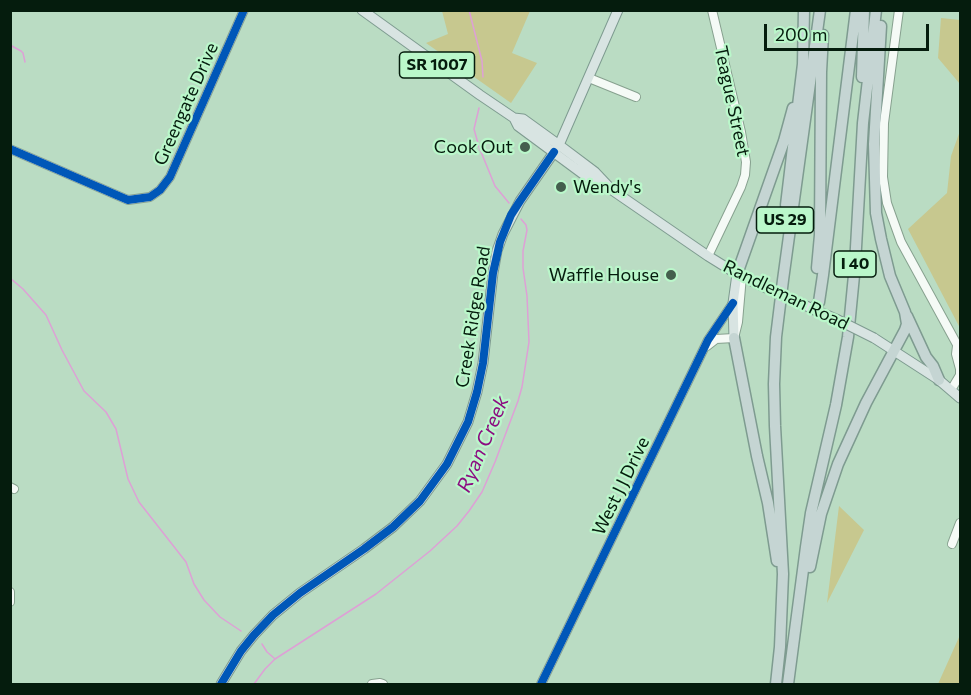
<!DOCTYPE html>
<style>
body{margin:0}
#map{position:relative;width:971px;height:695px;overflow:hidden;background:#badcc3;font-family:Commissioner,sans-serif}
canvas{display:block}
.frame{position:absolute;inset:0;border:12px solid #051c0d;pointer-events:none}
.scale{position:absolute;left:764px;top:24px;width:165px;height:27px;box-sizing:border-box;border:3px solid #051c0d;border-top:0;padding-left:8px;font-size:18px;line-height:21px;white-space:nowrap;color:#051c0d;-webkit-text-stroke:4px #baf7ca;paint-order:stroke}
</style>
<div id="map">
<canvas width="971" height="695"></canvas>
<div class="frame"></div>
<div class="scale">200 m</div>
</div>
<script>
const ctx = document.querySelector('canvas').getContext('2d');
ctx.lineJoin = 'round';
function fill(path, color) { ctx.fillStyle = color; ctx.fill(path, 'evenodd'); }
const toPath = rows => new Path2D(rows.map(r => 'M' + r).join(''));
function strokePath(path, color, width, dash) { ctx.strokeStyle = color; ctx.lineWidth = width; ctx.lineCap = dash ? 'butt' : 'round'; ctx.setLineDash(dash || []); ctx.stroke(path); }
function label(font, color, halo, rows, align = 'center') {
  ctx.font = font + ' Commissioner,sans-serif'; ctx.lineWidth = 4.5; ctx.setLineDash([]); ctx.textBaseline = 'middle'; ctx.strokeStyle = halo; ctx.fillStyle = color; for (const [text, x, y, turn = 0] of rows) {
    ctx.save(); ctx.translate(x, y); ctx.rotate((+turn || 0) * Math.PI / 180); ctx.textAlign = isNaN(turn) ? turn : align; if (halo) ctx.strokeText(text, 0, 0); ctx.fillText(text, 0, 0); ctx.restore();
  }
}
const green = toPath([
 [442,11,530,11,512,53,537,63,511,103,426,43,448,34],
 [941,18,960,20,960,84,938,58],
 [960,131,960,328,908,229,947,193,951,156],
 [839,506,864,530,827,603],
 [960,635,960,684,938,684]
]);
const stream = toPath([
 [469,10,482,61,483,77],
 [10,45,21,51,23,53,25,62],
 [479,108,474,129,479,147,495,186,509,203],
 [10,278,23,289,46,315,62,350,84,391,106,412,116,429,128,479,139,502,186,562,194,584,204,600,220,617,241,631],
 [262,644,267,652,274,658],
 [254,684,265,669,275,659,376,594,430,551,457,526,469,511,482,492,495,462,518,401,522,387,529,342,527,296,523,268,523,251,527,230,526,225,521,219]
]);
const minor = toPath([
 [899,10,884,123,883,177,887,203,901,242,960,350],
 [589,78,636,97],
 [10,149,128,200,150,197,160,190,170,177,244,10],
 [708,256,741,187,745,175,746,162,741,132,712,10],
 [707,346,716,339,734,338,738,322,742,276],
 [951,390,960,375,960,369,956,354,957,346],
 [10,487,14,489],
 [952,544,960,523],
 [10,592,10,602],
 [372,684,380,683,383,684],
 [541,684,708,340,733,303]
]);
const major = toPath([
 [362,10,480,95,514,118,523,119,559,145,595,172,612,190],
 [514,118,518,126,591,180,612,190,708,256,737,274,764,287],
 [795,301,836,319],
 [734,338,733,303,737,274],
 [874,338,939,380,960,398],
 [221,684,241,651,254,635,273,615,300,593,364,549,393,527,420,501,447,464,468,422,477,392,483,363,493,273,497,251,503,234,520,201,559,145,618,10]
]);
const highway = toPath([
 [862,77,864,10],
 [786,205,803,64,804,10],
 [817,268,820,235,821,72,823,35],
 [737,274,784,141,793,108],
 [814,309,819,302,823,275,856,10],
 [907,316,926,357,933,366,939,380],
 [734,338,757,456,768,503,777,561],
 [810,567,821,514,838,464,866,403,905,330,907,324,905,312,890,276,881,239,876,213,874,144,881,26],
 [776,684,780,647,783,574,775,426,774,384,776,337,783,280,820,10],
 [788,684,806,547,811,513,836,405,848,337,855,265,863,123,876,10]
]);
const majorBridge = toPath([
 [764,287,795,301],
 [836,319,874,338]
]);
const cycleway = toPath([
 [10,149,128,200,150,197,160,190,170,177,244,10],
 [221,684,241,651,254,635,273,615,300,593,364,549,393,527,420,501,447,464,468,422,477,392,483,363,493,273,500,242,511,215,520,201,554,152],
 [541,684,708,340,733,303]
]);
const markers = [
 [525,147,6,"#445f4d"],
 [561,187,6,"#445f4d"],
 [671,275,6,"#445f4d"]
];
const shields = [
 [437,65,75],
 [785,220,57],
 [855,264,42]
];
const shieldNames = [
 ["SR 1007",437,65],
 ["US 29",785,220],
 ["I 40",855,264]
];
const streetNames = [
 ["Teague Street",732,101,78],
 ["Greengate Drive",186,104,-66],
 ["Randleman Road",786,295,26],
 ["Creek Ridge Road",473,317,-81],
 ["West J J Drive",621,486,-64]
];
const poiNames = [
 ["Cook Out",513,147],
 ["Wendy's",573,187,"left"],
 ["Waffle House",659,275]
];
const waterNames = [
 ["Ryan Creek",483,444,-67]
];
fill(green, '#c7c88f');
strokePath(stream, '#dea0d6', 1.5);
strokePath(minor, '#87a18f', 10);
strokePath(major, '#7e9b90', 11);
strokePath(highway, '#7e9b90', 13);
strokePath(minor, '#f5faf6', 8);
strokePath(major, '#d8e4e2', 9);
strokePath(highway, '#c5d5d3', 10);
strokePath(majorBridge, '#7e9b90', 11, []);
strokePath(majorBridge, '#d8e4e2', 9);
strokePath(cycleway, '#0057b8', 8);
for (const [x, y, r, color] of markers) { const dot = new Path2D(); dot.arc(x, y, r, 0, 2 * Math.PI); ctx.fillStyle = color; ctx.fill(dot); strokePath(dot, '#baf7ca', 2); }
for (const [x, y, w] of shields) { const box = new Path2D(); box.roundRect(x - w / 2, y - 13, w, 26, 4.5); ctx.fillStyle = '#baf7ca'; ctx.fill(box); strokePath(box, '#051c0d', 1.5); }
label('bold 16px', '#051c0d', null, shieldNames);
label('18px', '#051c0d', '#baf7ca', streetNames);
label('18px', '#051c0d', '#baf7ca', poiNames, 'right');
label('italic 20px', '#8c0c81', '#baf7ca', waterNames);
</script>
